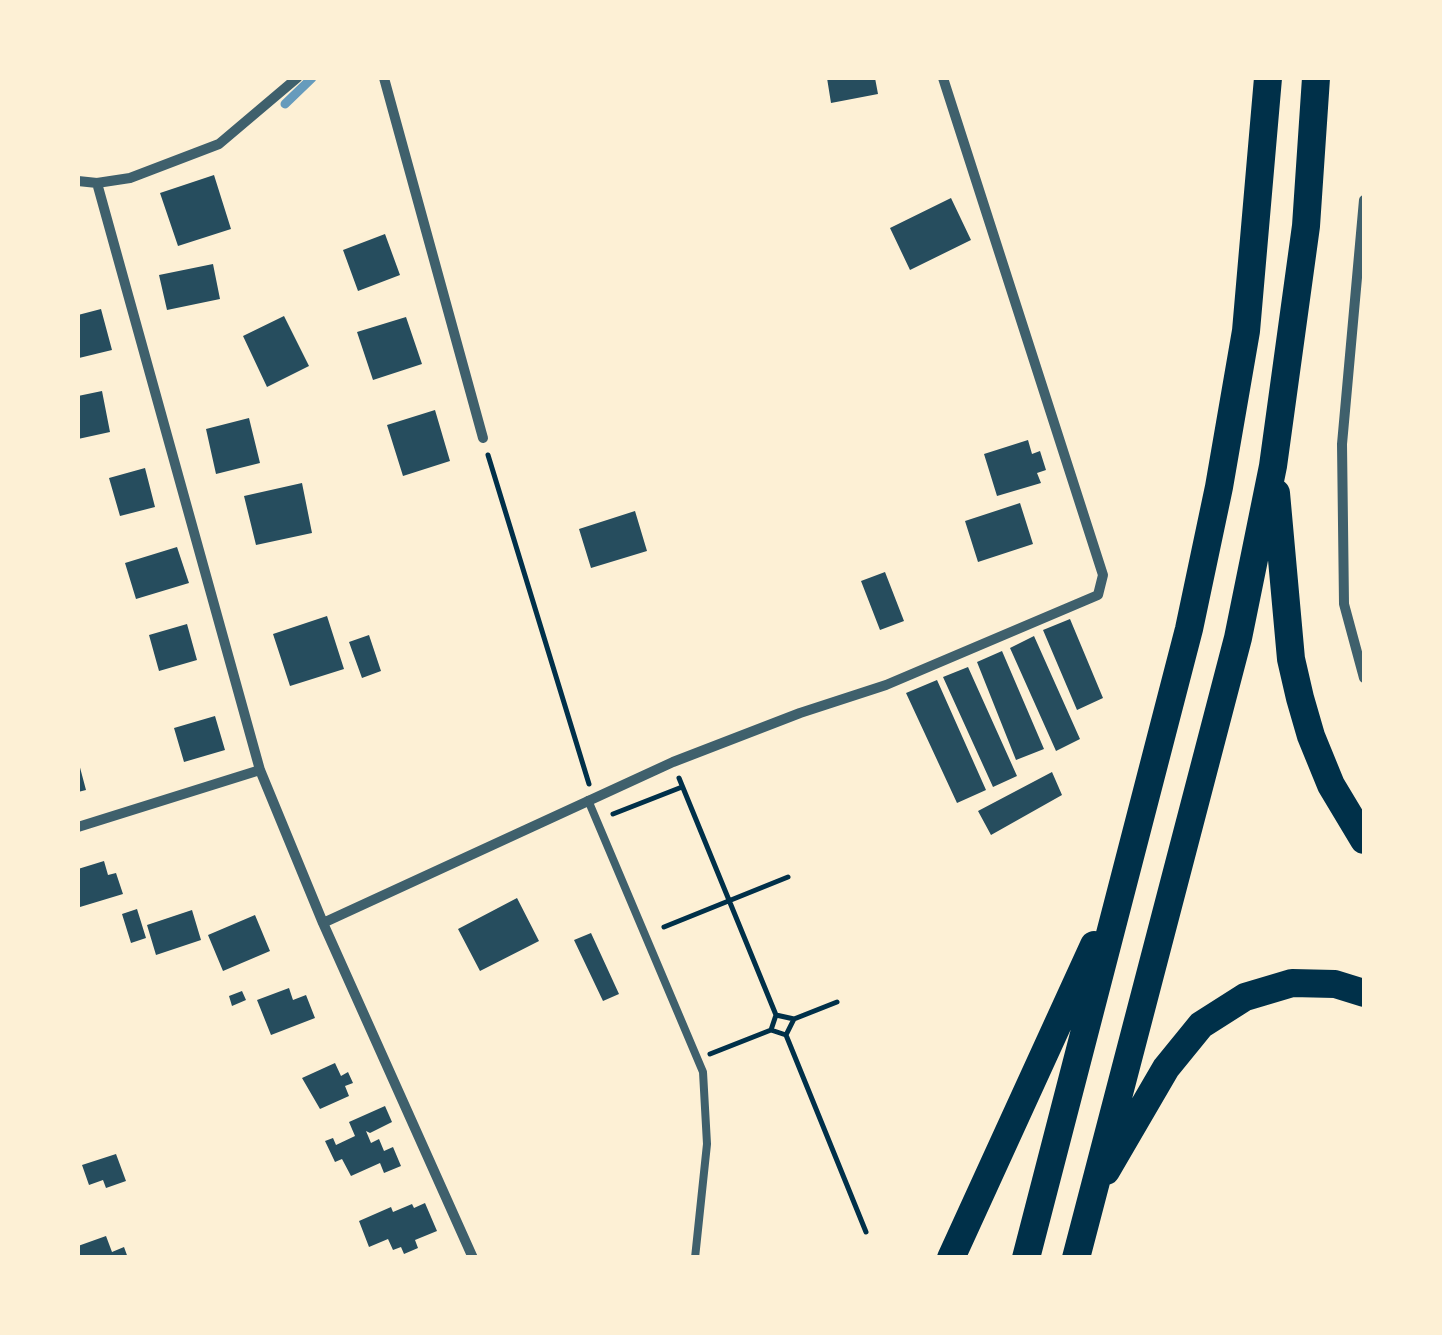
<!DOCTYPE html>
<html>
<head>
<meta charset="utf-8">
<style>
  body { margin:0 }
  #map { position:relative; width:1442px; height:1335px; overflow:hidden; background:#fdf0d5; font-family:"DejaVu Sans",sans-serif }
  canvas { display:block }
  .frame { position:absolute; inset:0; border:80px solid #fdf0d5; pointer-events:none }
</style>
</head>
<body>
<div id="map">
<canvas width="1442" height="1335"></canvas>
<div class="frame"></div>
</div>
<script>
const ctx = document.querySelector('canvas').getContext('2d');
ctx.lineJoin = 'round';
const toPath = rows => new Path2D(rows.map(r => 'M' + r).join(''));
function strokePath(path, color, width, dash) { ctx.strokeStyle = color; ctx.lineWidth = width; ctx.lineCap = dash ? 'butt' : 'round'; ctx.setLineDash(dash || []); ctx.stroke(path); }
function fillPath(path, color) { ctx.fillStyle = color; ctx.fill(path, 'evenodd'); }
strokePath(toPath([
  [285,104,312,78]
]), '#669bbc', 9);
fillPath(toPath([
  [827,78,875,78,878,94,831,103],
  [214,175,231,229,178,246,160,193],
  [951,198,971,240,910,270,890,228],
  [385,234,400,275,358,291,343,250],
  [213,264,220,299,167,310,159,275],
  [101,309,112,350,79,358,78,315],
  [284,316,309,366,267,387,243,336],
  [406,317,422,364,373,380,357,332],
  [102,391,110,432,78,439,78,396],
  [435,410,450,461,403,476,387,425],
  [249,418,260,463,216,474,206,429],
  [1028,440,1032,454,1040,451,1046,470,1037,473,1041,483,997,496,984,454],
  [145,468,155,507,120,516,109,478],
  [302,483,312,533,256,545,244,496],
  [1020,503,1033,544,978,562,965,521],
  [635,511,647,551,591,568,579,529],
  [177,547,189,583,136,599,125,563],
  [885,572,904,621,880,630,861,581],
  [327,616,344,669,290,686,273,634],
  [1070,619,1103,698,1077,710,1043,630],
  [187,624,197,660,159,671,149,635],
  [369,635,381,671,362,678,349,642],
  [1034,636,1080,739,1056,751,1010,648],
  [1002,651,1044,749,1016,760,977,662],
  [968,667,1017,776,993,787,943,677],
  [937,680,986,790,957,803,906,693],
  [215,716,225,750,184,762,174,728],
  [78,760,86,790,78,792],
  [1052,772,1062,795,991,835,978,811],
  [104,861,108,875,116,873,123,894,80,907,78,869],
  [517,898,539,941,480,971,458,929],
  [137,909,146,938,131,943,122,914],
  [192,910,201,940,156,955,147,925],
  [255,915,270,951,223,971,208,935],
  [591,933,619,994,603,1001,574,940],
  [289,988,293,1000,306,995,315,1018,271,1035,257,1000],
  [242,991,246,1000,232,1006,229,996],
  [335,1063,341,1076,348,1072,353,1083,345,1086,349,1096,320,1109,302,1078],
  [385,1106,392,1122,370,1133,366,1131,371,1143,379,1139,384,1151,393,1147,401,1166,384,1173,380,1163,351,1176,342,1159,335,1162,325,1141,333,1138,336,1145,355,1136,349,1122],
  [116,1154,126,1181,106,1188,103,1180,89,1185,82,1165],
  [425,1203,437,1231,415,1240,418,1248,404,1254,401,1247,393,1250,388,1239,369,1247,359,1221,391,1207,393,1212,412,1204,414,1208],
  [106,1236,112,1252,124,1247,128,1258,78,1258,78,1246]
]), '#264d5e');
strokePath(toPath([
  [488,455,589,784],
  [679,778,776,1015,771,1030],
  [613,814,682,787],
  [664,927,788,877],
  [776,1015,794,1019,837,1002],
  [794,1019,786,1035,866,1232],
  [710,1054,771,1030,786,1035]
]), '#003049', 5);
strokePath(toPath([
  [588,800,703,1072,707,1144,695,1258]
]), '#3f606c', 8);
strokePath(toPath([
  [384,78,483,438],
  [78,181,97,183,260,770,323,923,473,1258],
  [97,183,130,178,219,144,297,78],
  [1364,200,1342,444,1344,604,1364,678],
  [78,827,260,770],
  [323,923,673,762,800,713,886,685,1098,595,1103,575,943,78]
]), '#3f606c', 10);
strokePath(toPath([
  [1276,493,1291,659,1300,698,1311,736,1331,785,1364,840],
  [1106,1171,1166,1068,1201,1025,1245,997,1292,983,1335,984,1364,993],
  [951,1258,1094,945],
  [1026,1258,1189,629,1219,487,1246,331,1268,78],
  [1076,1258,1238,638,1273,466,1306,226,1316,78]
]), '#003049', 28);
</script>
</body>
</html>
